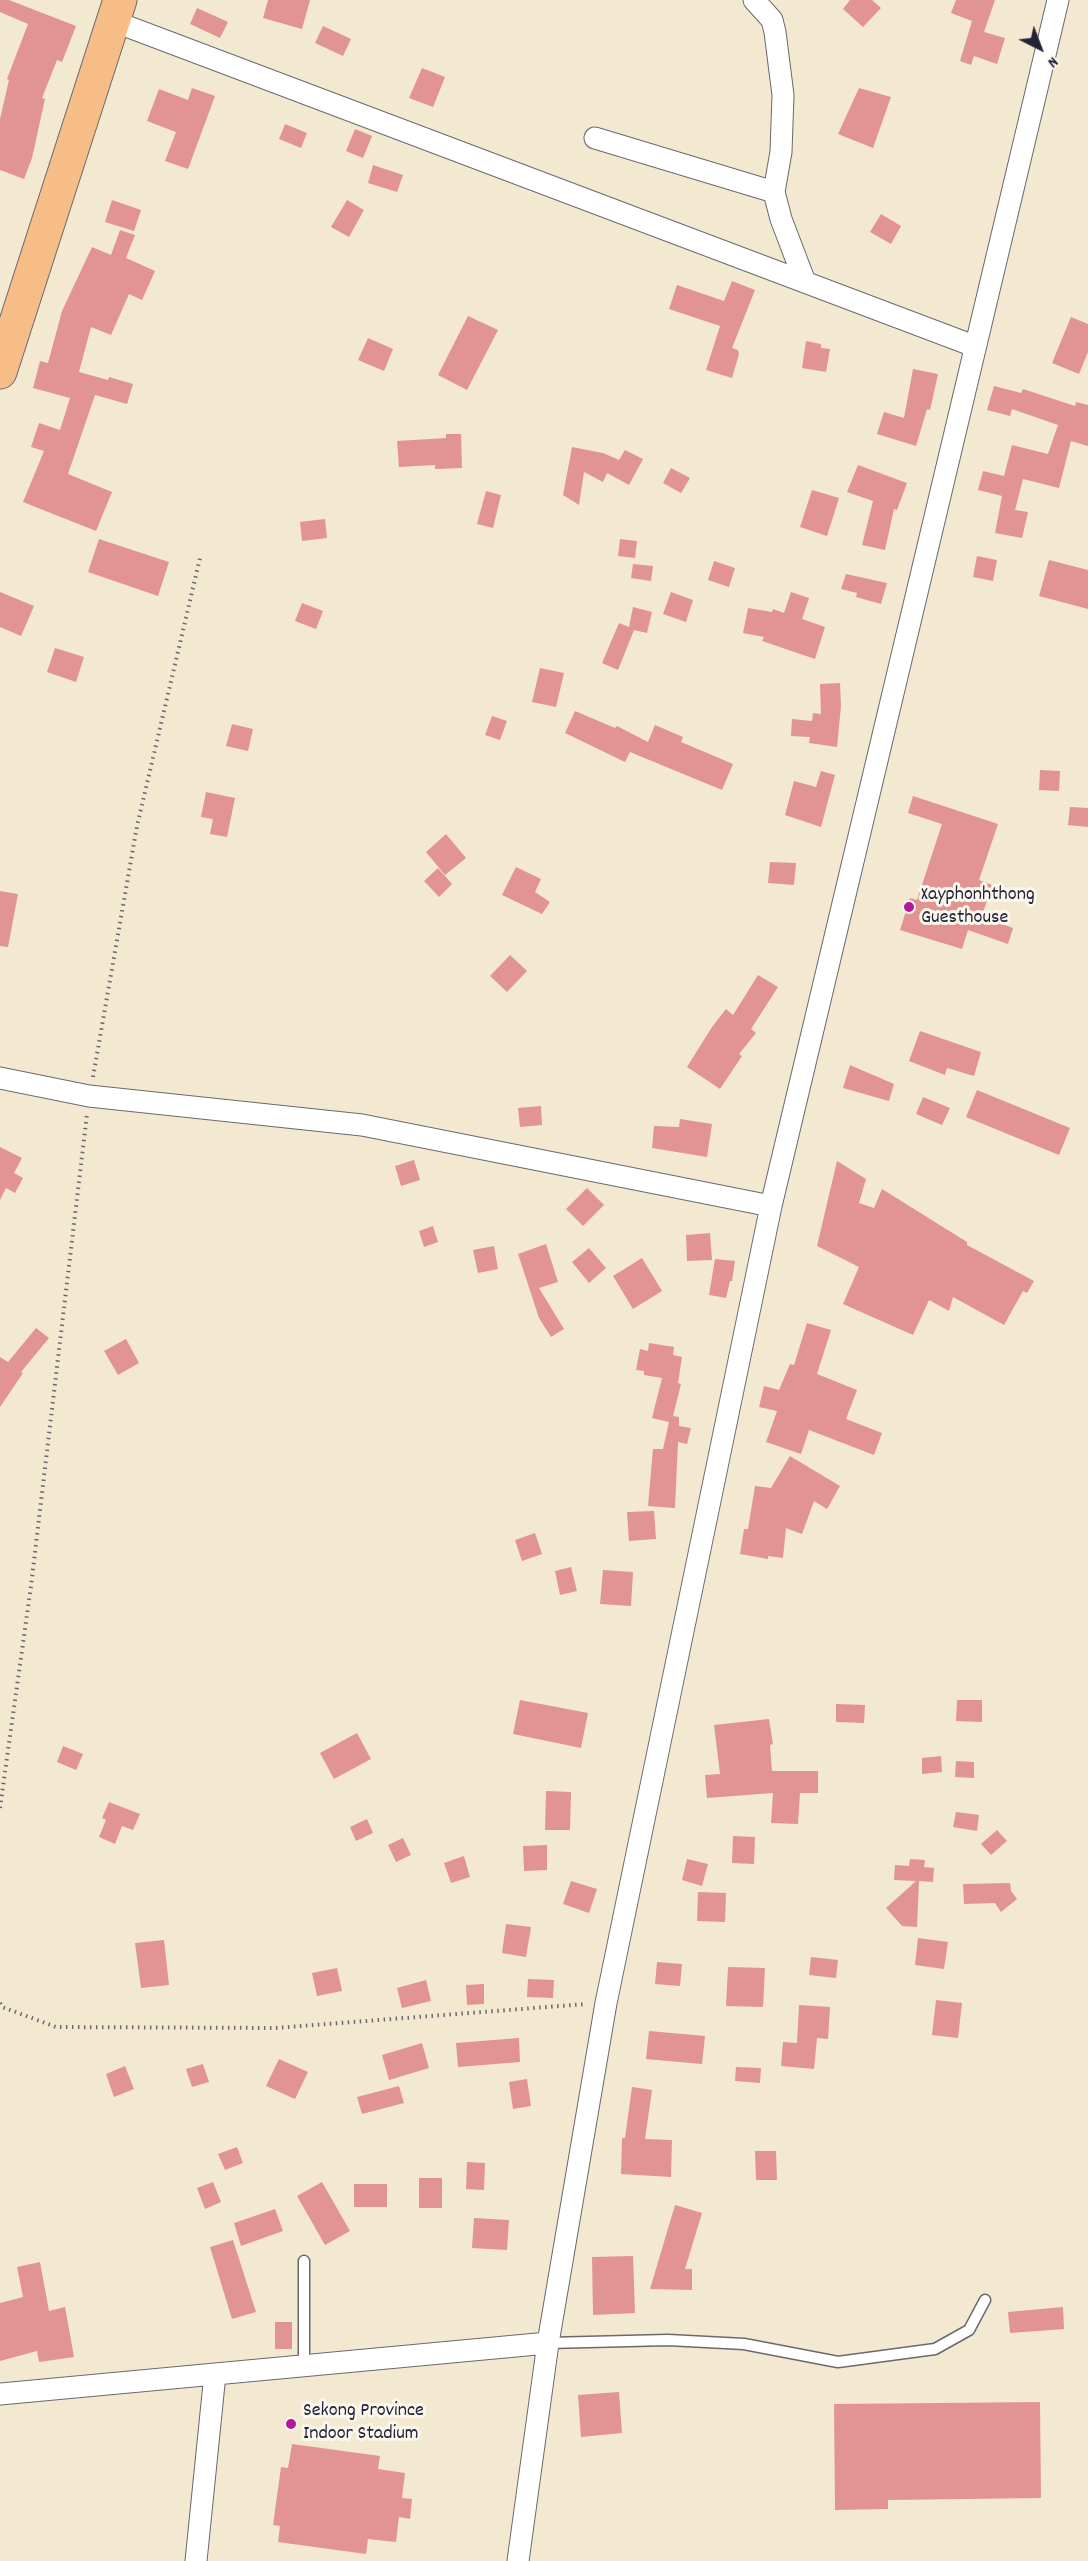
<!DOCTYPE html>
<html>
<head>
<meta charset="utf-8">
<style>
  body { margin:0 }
  #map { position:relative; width:1088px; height:2561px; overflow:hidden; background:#f3e9d1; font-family:Dekko,sans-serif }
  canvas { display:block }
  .north { position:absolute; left:1010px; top:18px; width:60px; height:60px; -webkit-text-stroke:4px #fbf7ec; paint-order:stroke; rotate:138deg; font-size:16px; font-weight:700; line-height:24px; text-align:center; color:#22223b }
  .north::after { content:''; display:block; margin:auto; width:21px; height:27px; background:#22223b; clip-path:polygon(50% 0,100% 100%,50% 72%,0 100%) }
</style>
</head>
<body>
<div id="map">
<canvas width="1088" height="2561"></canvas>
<div class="north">N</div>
</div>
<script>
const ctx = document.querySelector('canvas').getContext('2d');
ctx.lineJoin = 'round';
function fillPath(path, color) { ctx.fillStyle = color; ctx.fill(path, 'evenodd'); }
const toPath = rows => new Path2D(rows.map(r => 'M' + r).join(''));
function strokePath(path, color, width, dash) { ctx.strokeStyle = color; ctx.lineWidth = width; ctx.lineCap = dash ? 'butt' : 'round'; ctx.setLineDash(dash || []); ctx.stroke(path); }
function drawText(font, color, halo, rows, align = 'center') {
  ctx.font = font + ' Dekko,sans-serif'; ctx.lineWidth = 6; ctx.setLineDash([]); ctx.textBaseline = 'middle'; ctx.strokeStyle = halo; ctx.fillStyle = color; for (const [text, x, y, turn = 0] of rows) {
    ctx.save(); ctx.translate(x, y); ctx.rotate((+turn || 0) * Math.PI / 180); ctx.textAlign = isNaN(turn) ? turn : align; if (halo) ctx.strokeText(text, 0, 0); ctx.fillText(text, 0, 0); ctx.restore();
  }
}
fillPath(toPath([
  [0,0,9,0,76,26,62,62,57,60,42,98,45,99,32,158,24,179,0,170,0,119,9,80,7,79,28,24,0,12],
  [268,0,310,0,302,29,263,18],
  [850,0,872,0,881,8,863,27,843,9],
  [956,0,995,0,984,32,1005,38,997,64,974,56,971,65,960,61,972,21,951,13],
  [197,8,228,22,220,38,190,24],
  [323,26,351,39,343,56,315,43],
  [422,68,445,77,433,107,409,98],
  [192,88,215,96,188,169,165,161,176,132,147,121,159,89,188,100],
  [859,88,891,97,873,148,838,134],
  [285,124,307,133,301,148,279,139],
  [355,129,372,136,363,158,346,151],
  [373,165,403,175,397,192,368,183],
  [112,200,141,210,134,231,105,222],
  [347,200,364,210,349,237,331,227],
  [881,214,901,226,891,244,870,232],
  [120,230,135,235,126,258,155,271,142,300,129,294,111,335,91,327,79,372,108,380,109,377,133,384,127,404,95,395,68,474,112,492,96,531,23,502,44,451,31,447,39,423,60,430,70,398,33,388,40,361,48,363,62,311,92,247,111,255],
  [732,281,755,290,732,348,738,350,739,354,732,378,706,370,720,326,669,309,677,285,724,301],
  [468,316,498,330,467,390,438,375],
  [1071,317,1088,324,1088,352,1079,374,1052,363],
  [368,338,393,349,384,371,358,360],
  [806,341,821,344,821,348,830,349,826,372,802,368],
  [913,369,938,374,930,410,927,409,916,446,877,434,884,412,904,418],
  [994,386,1021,393,1023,389,1075,406,1076,402,1088,405,1088,446,1071,441,1059,488,1023,479,1015,510,1028,512,1022,538,995,533,1002,496,978,490,983,471,1004,476,1012,445,1048,454,1058,425,1012,409,1010,416,987,410],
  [446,434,461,434,462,468,435,469,435,465,399,467,397,441,446,438],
  [572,447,603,453,619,460,625,450,643,459,629,485,607,473,603,482,584,472,579,505,563,495],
  [858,465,907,483,897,510,894,509,885,550,862,545,873,501,847,492],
  [671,468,690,478,681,493,663,483],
  [812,490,839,498,827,536,800,527],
  [486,491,501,495,493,528,477,524],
  [325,519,327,538,302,541,300,522],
  [99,539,169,562,158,596,88,572],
  [620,539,637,541,635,558,618,556],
  [977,556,997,560,993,581,973,577],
  [1049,560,1088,570,1088,609,1039,596],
  [714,561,735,568,729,587,708,580],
  [633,564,653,566,651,581,631,578],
  [846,574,887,583,881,604,856,597,857,593,841,589],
  [0,592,34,606,21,636,0,627],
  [671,592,693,600,686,622,663,614],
  [791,592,809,598,802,619,825,627,815,659,762,641,764,637,743,633,748,608,772,612,773,609,784,613],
  [302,603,323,611,316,629,295,621],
  [633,607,652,612,647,633,634,630,618,670,602,663,619,623,629,627],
  [55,648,84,657,76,682,47,672],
  [540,668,564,673,556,707,532,702],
  [840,683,841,706,837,747,809,743,810,737,791,736,792,719,812,721,813,713,821,714,820,684],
  [575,711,615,728,617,726,648,742,655,725,683,737,681,742,733,764,722,790,630,752,625,762,565,733],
  [492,716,507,721,500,740,485,735],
  [232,724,253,729,248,751,226,746],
  [1040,770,1060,771,1059,791,1039,790],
  [821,771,835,775,821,827,785,815,794,781,816,787],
  [206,792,235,798,227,837,210,834,213,819,201,817],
  [913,796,998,824,979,880,992,885,982,916,1013,928,1008,944,968,930,962,949,900,930,910,898,917,900,942,824,908,813],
  [1070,807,1088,808,1088,827,1068,825],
  [446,834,466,858,445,875,426,852],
  [770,862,796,863,794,885,768,883],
  [516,867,541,879,535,892,550,902,542,914,502,895],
  [438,868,452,884,439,897,424,881],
  [0,891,18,894,8,947,0,946],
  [510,955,527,971,507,992,490,976],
  [758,975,778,987,751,1029,756,1033,739,1054,742,1056,720,1089,687,1067,712,1027,726,1009,733,1015],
  [920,1031,981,1052,974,1076,947,1068,945,1075,909,1061],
  [850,1065,894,1084,889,1101,843,1088],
  [977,1090,1070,1128,1059,1155,966,1117],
  [923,1097,950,1108,942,1125,916,1114],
  [541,1106,542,1125,520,1127,518,1108],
  [680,1119,712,1124,707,1157,652,1148,654,1126,679,1127],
  [0,1147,22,1158,14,1173,23,1178,15,1193,6,1188,0,1200],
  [414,1160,420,1180,401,1186,395,1166],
  [837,1161,866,1179,859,1203,874,1208,882,1189,967,1242,967,1245,1034,1281,1027,1293,1023,1291,1004,1325,953,1297,949,1311,929,1300,913,1335,843,1304,859,1267,817,1246],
  [587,1188,604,1205,583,1226,566,1209],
  [433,1226,438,1242,424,1247,419,1231],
  [710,1233,712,1260,687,1261,686,1235],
  [546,1244,558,1282,539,1288,564,1329,551,1337,539,1318,518,1254],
  [494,1246,498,1269,478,1273,473,1250],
  [589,1248,606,1268,589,1283,572,1262],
  [642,1258,662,1291,633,1309,613,1276],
  [715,1259,735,1261,732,1281,730,1281,726,1298,709,1295],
  [807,1323,831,1330,817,1374,857,1390,846,1419,882,1433,874,1455,809,1430,801,1454,766,1442,777,1411,759,1407,764,1386,779,1390,790,1364,794,1365],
  [36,1328,49,1338,21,1372,23,1373,0,1407,0,1357,8,1362],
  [126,1339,139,1363,118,1375,104,1351],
  [649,1343,674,1347,673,1355,682,1357,678,1383,681,1384,673,1416,679,1417,679,1426,691,1428,687,1444,678,1442,675,1508,648,1506,653,1449,663,1449,669,1422,652,1418,662,1378,644,1375,644,1371,636,1370,640,1349,648,1351],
  [790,1456,840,1486,827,1509,814,1501,802,1534,786,1528,783,1558,768,1556,768,1559,740,1554,744,1529,748,1529,755,1486,771,1488],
  [654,1511,656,1539,629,1541,627,1512],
  [535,1533,542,1554,522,1561,515,1540],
  [571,1567,577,1591,560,1595,555,1571],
  [603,1570,633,1572,631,1606,600,1604],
  [520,1700,588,1713,581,1748,513,1734],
  [957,1700,982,1700,982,1722,956,1721],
  [836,1704,865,1705,864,1723,836,1722],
  [769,1719,773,1744,770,1745,772,1771,818,1771,818,1793,800,1793,798,1824,771,1823,773,1793,707,1798,705,1775,720,1774,714,1725],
  [357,1733,371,1759,334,1779,320,1753],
  [63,1746,83,1754,76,1770,57,1762],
  [941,1756,942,1772,922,1774,922,1758],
  [956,1761,974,1762,974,1778,955,1777],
  [546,1791,571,1792,570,1830,545,1830],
  [109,1802,140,1814,133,1830,122,1826,115,1844,99,1837,106,1820,102,1818],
  [956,1812,979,1815,977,1831,953,1827],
  [367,1819,373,1833,356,1841,350,1827],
  [997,1830,1007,1841,991,1855,981,1844],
  [733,1836,755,1837,754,1864,732,1863],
  [403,1838,411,1855,396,1862,388,1845],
  [547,1845,547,1870,524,1871,523,1846],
  [464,1856,470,1877,451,1883,444,1863],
  [687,1859,708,1864,702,1886,682,1880],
  [910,1859,925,1860,924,1867,934,1868,933,1882,919,1881,917,1927,902,1926,886,1908,916,1881,894,1880,895,1865,909,1866],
  [571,1881,597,1889,589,1913,563,1904],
  [1010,1883,1011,1891,1017,1899,1001,1912,995,1903,964,1904,963,1884],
  [698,1892,726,1893,725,1922,697,1921],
  [506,1924,531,1927,526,1957,502,1953],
  [918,1938,948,1942,944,1969,915,1965],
  [164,1940,169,1985,141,1988,135,1943],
  [811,1957,838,1960,836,1978,809,1975],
  [657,1962,682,1964,680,1986,655,1984],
  [728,1967,765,1968,763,2007,726,2006],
  [337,1968,342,1991,317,1996,312,1973],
  [528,1979,554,1980,553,1998,527,1997],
  [426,1980,431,2001,402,2008,397,1988],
  [484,1984,484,2004,467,2005,466,1985],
  [936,2000,962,2003,958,2038,932,2035],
  [799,2005,830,2007,828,2039,817,2038,814,2069,781,2066,783,2042,797,2043],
  [649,2031,705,2036,702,2064,646,2059],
  [519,2038,520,2062,458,2067,456,2043],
  [422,2043,429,2068,389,2080,382,2055],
  [279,2059,308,2072,295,2099,266,2086],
  [203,2064,209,2082,192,2087,186,2069],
  [125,2066,134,2089,114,2097,106,2074],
  [736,2067,761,2068,760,2083,735,2081],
  [527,2079,531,2106,513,2109,509,2082],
  [399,2086,404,2103,362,2114,357,2097],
  [632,2087,652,2090,645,2139,672,2140,671,2177,621,2174,622,2138,625,2138],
  [237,2147,243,2163,225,2170,218,2154],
  [755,2151,776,2151,777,2180,756,2180],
  [467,2162,485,2163,484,2190,466,2189],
  [419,2178,442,2178,442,2208,419,2208],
  [213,2182,221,2202,205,2209,197,2188],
  [322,2182,350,2231,325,2245,297,2196],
  [354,2184,387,2184,387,2207,354,2207],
  [675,2205,702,2213,685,2269,692,2269,692,2290,650,2289],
  [275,2209,283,2231,241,2246,234,2223],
  [474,2218,509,2220,507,2250,472,2248],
  [233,2240,256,2312,232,2319,210,2247],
  [633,2256,635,2313,593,2315,592,2257],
  [40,2262,49,2311,65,2307,74,2357,39,2362,37,2351,0,2361,0,2303,23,2297,17,2267],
  [1063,2307,1064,2329,1010,2333,1008,2312],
  [275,2322,292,2322,292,2349,275,2349],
  [619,2392,622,2433,581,2437,578,2395],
  [1040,2402,1041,2498,888,2500,888,2509,835,2510,834,2404],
  [292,2444,380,2456,378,2469,405,2473,402,2498,412,2499,410,2519,399,2517,396,2542,368,2539,366,2554,278,2542,280,2526,273,2525,281,2467,288,2468]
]), '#e29492');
const lane = toPath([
  [548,2343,668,2340,744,2344,838,2362,935,2349,969,2330,985,2300],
  [304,2366,304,2261]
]);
const street = toPath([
  [754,0,772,20,775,32,783,95,781,152,774,192,781,219,805,282],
  [113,21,974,346],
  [595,138,774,192],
  [0,1078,89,1096,362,1125,771,1206],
  [0,2394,548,2343],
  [196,2561,215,2374],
  [518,2561,548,2343,606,2003,771,1206,1058,0]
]);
const highway = toPath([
  [0,372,120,0]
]);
strokePath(lane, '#6b6870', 13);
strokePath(street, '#6b6870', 23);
strokePath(highway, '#6b6870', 35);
strokePath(toPath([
  [93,1077,137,826,200,558],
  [0,1808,31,1586,87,1114],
  [0,2003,2,2007,56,2027,275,2028,586,2004]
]), '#6b6870', 4, [1.5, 4.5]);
strokePath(lane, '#fff', 10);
strokePath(street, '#fff', 21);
strokePath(highway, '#f6be86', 33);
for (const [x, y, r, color] of [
  [909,907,6,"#b5179e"],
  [291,2424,6,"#b5179e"]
]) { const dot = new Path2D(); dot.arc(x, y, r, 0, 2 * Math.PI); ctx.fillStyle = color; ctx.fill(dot); strokePath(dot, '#fbf7ec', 2); }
drawText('20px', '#22223b', '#fbf7ec', [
  ["Xayphonhthong",921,896],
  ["Guesthouse",921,919],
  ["Sekong Province",303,2412],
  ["Indoor Stadium",303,2435]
], 'left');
</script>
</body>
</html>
